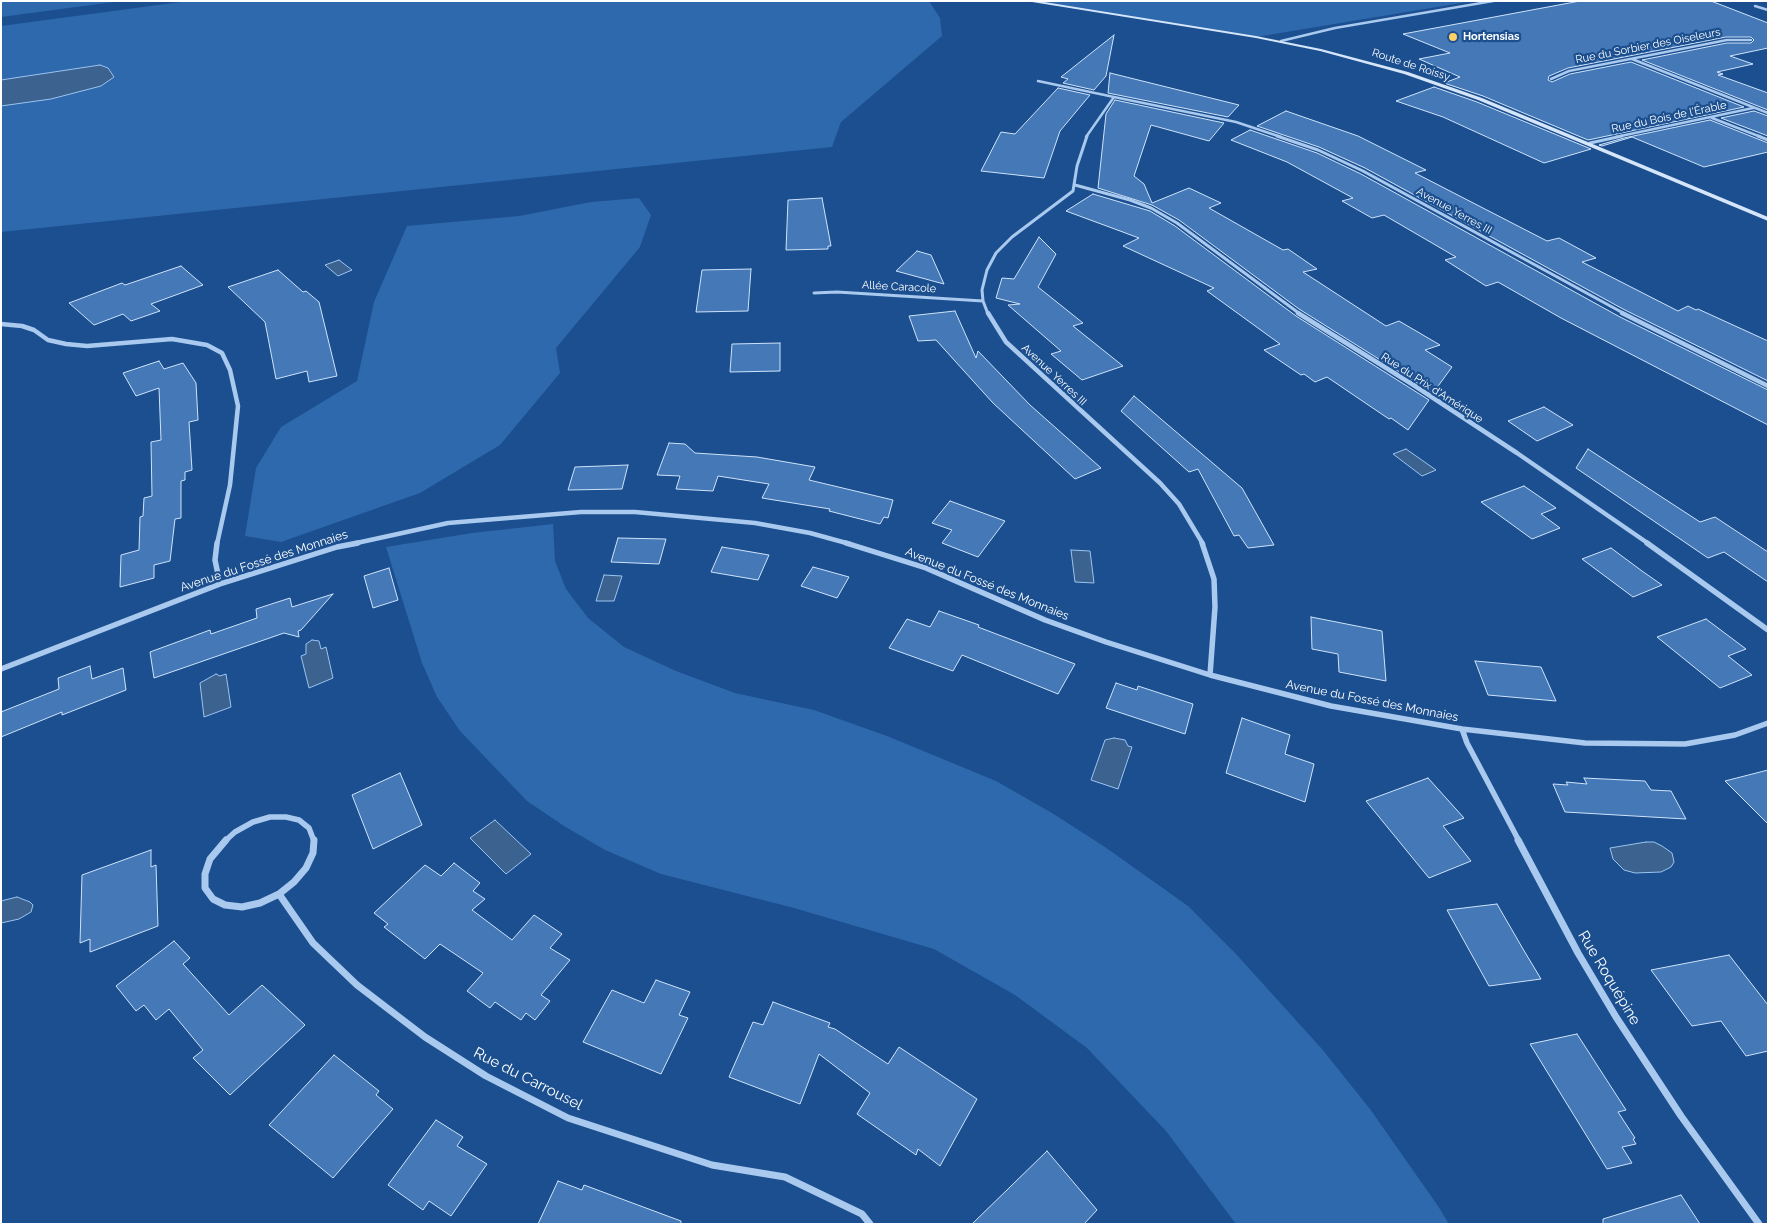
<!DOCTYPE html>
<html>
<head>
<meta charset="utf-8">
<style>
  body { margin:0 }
  #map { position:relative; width:1769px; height:1225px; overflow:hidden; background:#1b4f8f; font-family:Raleway,sans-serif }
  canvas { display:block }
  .frame { position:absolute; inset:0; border:2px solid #fff; pointer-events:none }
</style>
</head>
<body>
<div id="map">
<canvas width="1769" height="1225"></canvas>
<div class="frame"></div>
</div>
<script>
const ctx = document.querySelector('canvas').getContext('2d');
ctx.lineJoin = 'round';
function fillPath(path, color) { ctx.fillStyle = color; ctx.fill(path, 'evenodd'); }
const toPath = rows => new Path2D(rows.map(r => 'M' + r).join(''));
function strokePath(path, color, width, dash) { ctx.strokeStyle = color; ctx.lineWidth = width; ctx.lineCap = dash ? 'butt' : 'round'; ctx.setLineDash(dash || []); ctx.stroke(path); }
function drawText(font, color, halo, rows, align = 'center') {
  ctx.font = font + ' Raleway,sans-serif'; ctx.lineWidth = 4.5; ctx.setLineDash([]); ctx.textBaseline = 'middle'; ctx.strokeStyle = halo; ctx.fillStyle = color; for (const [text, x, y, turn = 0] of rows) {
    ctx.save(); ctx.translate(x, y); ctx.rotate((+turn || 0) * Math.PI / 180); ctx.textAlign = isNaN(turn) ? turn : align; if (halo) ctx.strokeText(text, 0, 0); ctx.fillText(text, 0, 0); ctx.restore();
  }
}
fillPath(toPath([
  [1,1,121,1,1,17],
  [188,1,929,1,940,18,942,36,841,122,832,147,1,232,1,26],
  [1028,1,1473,1,1256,37],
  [639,198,651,215,640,247,556,348,560,373,500,445,420,493,281,542,245,536,256,468,281,427,357,381,374,302,407,226,519,216,591,202],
  [553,524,555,561,566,589,588,618,624,647,676,671,735,693,814,710,887,736,996,781,1052,813,1105,847,1188,906,1236,954,1322,1049,1370,1109,1438,1206,1449,1224,1236,1224,1166,1131,1087,1048,1015,995,934,949,794,908,661,874,605,850,564,826,527,801,460,731,437,697,422,663,386,547,472,533]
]), '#2e69ad');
const water = toPath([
  [100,65,108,68,114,77,101,86,51,99,1,106,1,80,100,65],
  [339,260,352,270,338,276,325,265,339,260],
  [1406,449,1436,470,1422,476,1393,454,1406,449],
  [1071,550,1090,551,1094,583,1075,582,1071,550],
  [604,575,622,576,614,601,596,601,604,575],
  [312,640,319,641,321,649,326,647,333,678,309,688,301,656,306,654,306,644,312,640],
  [216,674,220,676,226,674,231,707,204,717,200,683,216,674],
  [1114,738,1125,740,1128,746,1132,747,1118,789,1091,780,1105,740,1114,738],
  [495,820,531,854,506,874,470,838,495,820],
  [1646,842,1654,842,1662,846,1672,853,1674,862,1671,867,1661,872,1635,873,1624,870,1613,859,1610,848,1646,842],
  [17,897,30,902,33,905,31,912,19,919,1,923,1,901,17,897]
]);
fillPath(water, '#3c6290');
strokePath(water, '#9cc4f0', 1);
const building = toPath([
  [1580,1,1711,1,1768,23,1768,48,1730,56,1753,64,1717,72,1723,74,1718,75,1768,93,1768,110,1642,60,1727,43,1751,43,1754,40,1751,37,1726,37,1568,68,1549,76,1548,80,1552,82,1570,74,1631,62,1744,107,1588,140,1483,96,1444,83,1460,77,1419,59,1450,53,1403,34,1580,1],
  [1114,35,1106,76,1094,90,1063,83,1068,79,1061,77,1114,35],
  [1110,73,1239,105,1228,117,1108,93,1110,73],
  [1434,87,1477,102,1591,149,1544,163,1443,117,1396,101,1434,87],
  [1058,88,1090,95,1060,131,1044,178,981,171,1001,132,1015,134,1058,88],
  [1115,100,1224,123,1209,141,1151,125,1134,176,1144,184,1152,203,1189,188,1221,203,1209,208,1283,250,1288,249,1317,269,1303,272,1386,326,1399,321,1440,345,1425,350,1452,367,1433,393,1299,309,1179,220,1152,205,1098,188,1106,114,1115,100],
  [1286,111,1358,136,1426,170,1415,173,1547,241,1559,238,1596,258,1582,262,1678,311,1688,306,1696,310,1698,309,1768,341,1768,381,1623,309,1365,168,1319,147,1257,126,1286,111],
  [1754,111,1768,116,1768,136,1721,118,1754,111],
  [1710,120,1768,143,1768,152,1704,167,1632,137,1602,146,1599,145,1624,138,1710,120],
  [1250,130,1317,153,1361,174,1620,317,1768,390,1768,425,1561,318,1498,282,1486,286,1445,260,1456,257,1384,215,1372,218,1342,201,1353,198,1287,162,1231,140,1250,130],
  [1093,194,1150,211,1175,226,1296,316,1429,400,1408,430,1391,418,1389,419,1327,377,1315,382,1304,374,1301,375,1264,350,1280,344,1207,291,1214,288,1123,246,1139,238,1066,211,1093,194],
  [822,198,831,246,828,246,828,249,786,250,788,200,822,198],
  [1039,237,1056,254,1038,287,1083,323,1073,326,1123,366,1082,380,1051,354,1061,351,1008,305,1020,304,996,298,1002,278,1014,279,1039,237],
  [917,251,931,255,944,284,896,271,917,251],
  [181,266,203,285,151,304,160,311,131,321,123,314,94,325,69,303,122,283,125,285,181,266],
  [751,269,748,311,696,312,702,270,751,269],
  [278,270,303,292,306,291,319,302,337,376,309,382,307,371,276,379,265,322,228,287,278,270],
  [955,311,976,358,978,351,1030,405,1101,468,1075,479,993,403,936,340,918,341,909,316,955,311],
  [780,343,780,371,730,372,732,344,780,343],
  [159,361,164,369,183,363,196,383,198,420,189,422,192,470,185,472,185,480,181,481,181,518,175,519,170,561,154,565,154,578,120,587,121,555,139,550,140,517,143,516,144,498,152,496,151,442,161,440,159,388,136,396,123,373,159,361],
  [1134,396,1242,488,1274,545,1248,548,1239,535,1234,536,1198,469,1189,472,1121,411,1134,396],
  [1544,407,1573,425,1537,441,1508,421,1544,407],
  [669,443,685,444,695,453,757,457,815,467,809,480,893,500,888,518,884,517,880,524,829,511,830,509,762,498,769,484,718,476,713,491,676,489,680,476,657,475,669,443],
  [1588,449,1700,522,1715,517,1768,552,1768,582,1724,552,1708,558,1576,468,1588,449],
  [628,465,622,489,568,490,575,467,628,465],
  [1524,486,1556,508,1541,514,1560,528,1532,539,1481,502,1524,486],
  [950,501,1005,521,978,557,942,543,952,530,932,523,950,501],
  [618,538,666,539,659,564,611,562,618,538],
  [722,547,769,555,758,580,711,572,722,547],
  [1611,548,1642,571,1662,585,1633,597,1582,559,1611,548],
  [813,567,849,577,837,598,801,586,813,567],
  [389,568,398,600,373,608,364,576,389,568],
  [333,594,301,630,298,631,299,637,284,633,154,678,150,652,210,630,211,634,257,618,256,609,290,598,292,607,333,594],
  [939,611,979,625,978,627,1075,664,1058,694,962,655,953,671,889,648,907,619,930,627,939,611],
  [1311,617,1382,631,1386,681,1339,672,1338,654,1312,649,1311,617],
  [1706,619,1746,649,1728,656,1752,675,1720,688,1657,637,1706,619],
  [1475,661,1541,667,1556,701,1488,695,1475,661],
  [90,666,92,679,123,668,126,690,62,715,62,712,1,737,1,712,59,689,58,678,90,666],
  [1116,683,1137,690,1138,686,1193,704,1185,734,1106,708,1116,683],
  [1242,718,1290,735,1285,754,1314,764,1305,802,1226,773,1242,718],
  [1768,770,1768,824,1725,781,1768,770],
  [400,773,422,825,373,849,352,795,400,773],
  [1428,778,1464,818,1443,826,1471,861,1429,878,1366,801,1428,778],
  [1584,778,1645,781,1651,790,1671,791,1686,819,1565,812,1553,784,1568,785,1566,782,1587,784,1584,778],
  [151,850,151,867,156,865,158,926,90,952,90,939,80,943,82,875,151,850],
  [454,863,480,883,473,891,485,899,472,910,512,940,534,915,562,934,550,948,570,960,541,995,550,1001,535,1020,526,1013,521,1020,495,1002,490,1008,467,991,483,973,440,944,425,959,384,927,388,924,374,913,425,865,441,876,454,863],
  [1497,904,1523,949,1541,979,1489,986,1447,910,1497,904],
  [174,941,190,958,183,964,229,1015,262,985,305,1025,230,1095,193,1058,203,1050,169,1009,156,1020,144,1005,136,1011,116,986,174,941],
  [1729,955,1768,1005,1768,1051,1746,1056,1721,1021,1692,1026,1651,970,1729,955],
  [656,980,690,992,679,1015,688,1018,661,1074,583,1042,612,990,644,1003,656,980],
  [773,1002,830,1023,828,1027,835,1029,888,1064,899,1047,977,1099,940,1166,918,1149,916,1155,857,1114,870,1093,819,1054,800,1104,729,1077,753,1022,763,1025,773,1002],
  [1577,1034,1626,1110,1618,1112,1635,1138,1633,1139,1636,1144,1622,1147,1632,1163,1607,1169,1530,1044,1577,1034],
  [334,1055,379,1091,376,1095,393,1109,333,1178,269,1125,334,1055],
  [436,1120,463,1137,457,1146,487,1164,451,1216,429,1201,423,1210,388,1185,436,1120],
  [1047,1151,1097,1210,1084,1224,972,1224,1047,1151],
  [558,1181,582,1190,584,1185,681,1221,681,1224,538,1224,558,1181],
  [1681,1195,1700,1224,1603,1224,1603,1219,1681,1195]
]);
fillPath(building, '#4478b7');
strokePath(building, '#cfe3fa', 1);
strokePath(toPath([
  [1755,6,1768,10],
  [1281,41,1335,28,1493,1],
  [1632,59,1768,113],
  [1551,79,1569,71,1727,40,1751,40],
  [1038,81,1114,97],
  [1712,118,1761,137],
  [1086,137,1114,97,1236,122,1281,137],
  [1616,137,1753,108]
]), '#a9c9ee', 2.5);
strokePath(toPath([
  [1277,136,1318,150,1363,171,1625,314],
  [1758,136,1768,140],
  [1590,143,1622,136],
  [1075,185,1130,200,1151,208,1177,223,1300,314],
  [814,293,837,292,983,301],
  [988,314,983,301,982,290,987,270,996,253,1012,237,1073,191,1077,166,1087,136]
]), '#a9c9ee', 3);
strokePath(toPath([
  [988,313,1006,342,1160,483,1179,504,1203,544],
  [1298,313,1415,386,1517,453,1649,544],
  [1622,313,1768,386],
  [1,324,22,326,34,330,48,340,66,344,87,346,172,339,207,345,222,353,230,370,238,406,230,485,217,544],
  [352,544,448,523,581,512,635,512,755,523,810,533,850,544]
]), '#a9c9ee', 4.5);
strokePath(toPath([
  [217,543,215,560,220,584],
  [846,543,926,568,1045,620,1106,642,1210,675,1331,706,1462,729,1585,743,1685,744,1735,735,1768,723],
  [1202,543,1214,579,1215,607,1210,675],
  [1647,543,1768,630],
  [1,669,220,584,337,547,358,543],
  [1462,729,1467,743,1519,841],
  [225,841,235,832,253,822,270,817,286,817,299,820,309,828,314,841]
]), '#a9c9ee', 5.5);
strokePath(toPath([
  [226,840,210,859,205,874,205,888,213,899,225,905,242,907,260,903,279,894,294,882,306,868,313,853,314,840],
  [1518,840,1578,953,1616,1017,1681,1116,1759,1224],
  [279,894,313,943,357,985,425,1037,486,1076,568,1118,712,1165,785,1177,862,1214,870,1224]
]), '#a9c9ee', 7);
fillPath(toPath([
  [1026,1,1038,1,1256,36,1321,49,1408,72,1482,98,1768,217,1768,221,1478,100,1404,74,1320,51,1256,38,1026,1]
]), '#d6e6fa');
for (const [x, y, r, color] of [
  [1453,37,5,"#ffd166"]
]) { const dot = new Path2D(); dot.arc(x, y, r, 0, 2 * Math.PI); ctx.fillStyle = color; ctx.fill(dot); strokePath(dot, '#1b4f8f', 2); }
drawText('bold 11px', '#fff', '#1b4f8f', [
  ["Hortensias",1463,37]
], 'left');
drawText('11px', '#fff', '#1b4f8f', [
  ["Rue du Sorbier des Oiseleurs",1648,46,-11],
  ["Route de Roissy",1411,65,18],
  ["Rue du Bois de l'Érable",1669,117,-12],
  ["Avenue Yerres III",1454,211,29],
  ["Allée Caracole",899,287,3],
  ["Avenue Yerres III",1054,375,43],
  ["Rue du Prix d'Amérique",1432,388,33]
]);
drawText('12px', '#fff', '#1b4f8f', [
  ["Avenue du Fossé des Monnaies",264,561,-18],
  ["Avenue du Fossé des Monnaies",987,584,22],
  ["Avenue du Fossé des Monnaies",1372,701,11]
]);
drawText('15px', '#fff', '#1b4f8f', [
  ["Rue Roquépine",1609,978,59],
  ["Rue du Carrousel",528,1079,27]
]);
</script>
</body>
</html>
